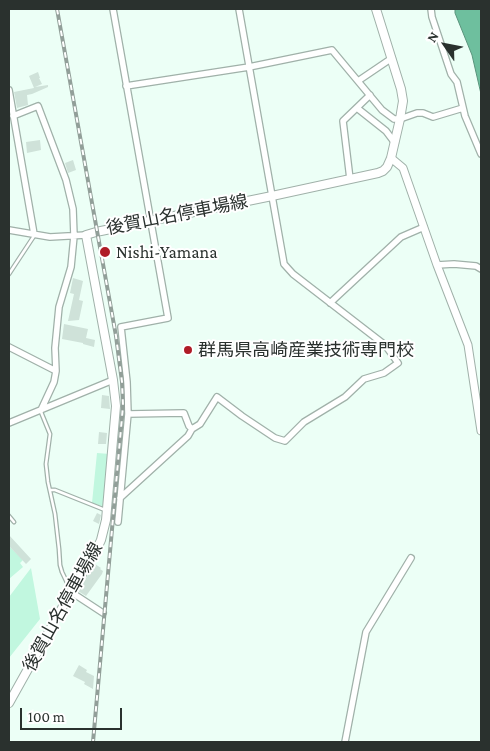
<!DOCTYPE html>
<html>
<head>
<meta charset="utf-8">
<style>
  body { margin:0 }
  #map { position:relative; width:490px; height:751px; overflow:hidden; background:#ecfff6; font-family:"Crimson Pro",serif }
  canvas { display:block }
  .frame { position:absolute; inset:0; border:10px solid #2a312e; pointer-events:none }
  .north { position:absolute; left:420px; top:20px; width:50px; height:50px; -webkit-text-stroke:4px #fff; paint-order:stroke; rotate:303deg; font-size:14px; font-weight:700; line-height:20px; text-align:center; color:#2a312e }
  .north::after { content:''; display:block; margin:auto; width:18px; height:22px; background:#2a312e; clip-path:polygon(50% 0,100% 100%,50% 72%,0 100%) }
  .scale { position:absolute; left:20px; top:708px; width:102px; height:22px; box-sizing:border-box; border:2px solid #2a312e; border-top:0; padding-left:6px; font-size:15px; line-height:18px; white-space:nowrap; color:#2a312e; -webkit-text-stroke:4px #fff; paint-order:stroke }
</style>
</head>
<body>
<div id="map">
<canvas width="490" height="751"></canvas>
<div class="frame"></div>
<div class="north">N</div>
<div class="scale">100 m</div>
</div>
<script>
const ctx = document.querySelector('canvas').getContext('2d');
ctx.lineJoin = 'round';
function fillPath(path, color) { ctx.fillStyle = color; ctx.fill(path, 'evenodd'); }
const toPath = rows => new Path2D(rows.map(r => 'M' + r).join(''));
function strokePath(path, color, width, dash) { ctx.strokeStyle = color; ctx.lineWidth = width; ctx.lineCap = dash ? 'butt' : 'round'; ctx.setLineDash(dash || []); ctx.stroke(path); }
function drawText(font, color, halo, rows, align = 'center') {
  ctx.font = font + ' "Crimson Pro","Noto Sans JP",serif'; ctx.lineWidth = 4; ctx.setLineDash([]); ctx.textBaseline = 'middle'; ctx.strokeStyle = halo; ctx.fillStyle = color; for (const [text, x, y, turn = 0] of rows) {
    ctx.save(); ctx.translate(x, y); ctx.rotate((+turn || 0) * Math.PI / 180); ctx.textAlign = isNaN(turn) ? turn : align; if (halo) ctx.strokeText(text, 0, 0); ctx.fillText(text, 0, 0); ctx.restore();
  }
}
fillPath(toPath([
  [97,453,110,454,105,507,92,503],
  [9,546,23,560,20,563,23,567,9,579],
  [31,568,40,619,9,658,9,597]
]), '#c1f7df');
const water = toPath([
  [455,9,481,9,481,94,472,55,455,13,455,9]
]);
fillPath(water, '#6ebf9e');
strokePath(water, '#5a947c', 1);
fillPath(toPath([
  [38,72,40,78,39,78,42,84,35,87,48,85,48,87,32,94,27,95,28,105,17,108,14,92,34,88,29,76],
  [40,140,41,150,27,153,26,142],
  [73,160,76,170,68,173,65,163],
  [73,278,83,281,79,300,83,301,79,320,68,321,74,294,70,293],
  [64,324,88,329,86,338,95,340,94,347,83,344,83,343,62,339],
  [102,395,109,396,110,409,101,408],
  [99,432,107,433,106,444,98,444],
  [97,513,101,515,99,524,93,521],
  [9,535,31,559,26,564,9,546],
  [95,564,101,568,100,569,103,571,102,574,86,596,78,591],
  [79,665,87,670,86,672,94,676,93,689,84,684,85,682,73,676]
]), '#cfe2d9');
const service = toPath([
  [9,274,34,236],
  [41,412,50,434,46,464,48,482,55,514,59,549,60,565,62,572,71,591],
  [50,490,55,490,105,510],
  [9,516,14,522]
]);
const minor = toPath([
  [113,9,168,318,121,327,127,382,128,414,118,522],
  [431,9,432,17,451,74,457,82,465,116,481,154],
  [358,81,392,58],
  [126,86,249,67,332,50,382,110,394,119,400,119,417,113,423,113,433,117,463,108],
  [9,90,34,234],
  [357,108,386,131,395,143],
  [13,116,38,106,66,180,73,209,74,236,71,267,59,307,55,348,56,371],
  [350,179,343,121,370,95],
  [9,230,50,237,86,235],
  [437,265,454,264,476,266,481,269],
  [330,303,401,237,424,227],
  [9,347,56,371,54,382,41,410],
  [128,414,184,413,189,426,192,429,200,424,217,397,242,416,275,438,285,441,304,422,345,397,364,379,384,373,398,363,385,345,293,274,284,264,239,9],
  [9,423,113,380],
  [120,498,188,436,192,429],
  [71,592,103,613],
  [345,742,366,632,411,558]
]);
const tertiary = toPath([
  [391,158,403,168,437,265,468,345,481,431]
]);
const secondary = toPath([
  [9,703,71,592,94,555,101,540,106,520,116,406,113,380,86,235,96,232,272,196,378,173,383,171,387,167,391,158,400,119,403,101,401,89,376,9]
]);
strokePath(service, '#a0b1a9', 5);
strokePath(minor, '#a0b1a9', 8);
strokePath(tertiary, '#a0b1a9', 9);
strokePath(secondary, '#a0b1a9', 10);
strokePath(service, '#fff', 2.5);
strokePath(minor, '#fff', 5.5);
strokePath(tertiary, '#fff', 7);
strokePath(secondary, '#fff', 8);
const rail = toPath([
  [57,9,116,336,122,382,123,406,93,742]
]);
strokePath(rail, '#929f99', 4);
strokePath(rail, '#fff', 2, [5.5]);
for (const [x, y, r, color] of [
  [105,252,6,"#af1c27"],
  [188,350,5,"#af1c27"]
]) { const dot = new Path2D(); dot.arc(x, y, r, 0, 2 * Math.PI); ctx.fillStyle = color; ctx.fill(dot); strokePath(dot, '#fff', 2); }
drawText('18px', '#2a312e', '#fff', [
  ["後賀山名停車場線",177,215,-11],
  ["後賀山名停車場線",63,607,-61]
]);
drawText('18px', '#2a312e', '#fff', [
  ["Nishi-Yamana",116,252],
  ["群馬県高崎産業技術専門校",198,350]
], 'left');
</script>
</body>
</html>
